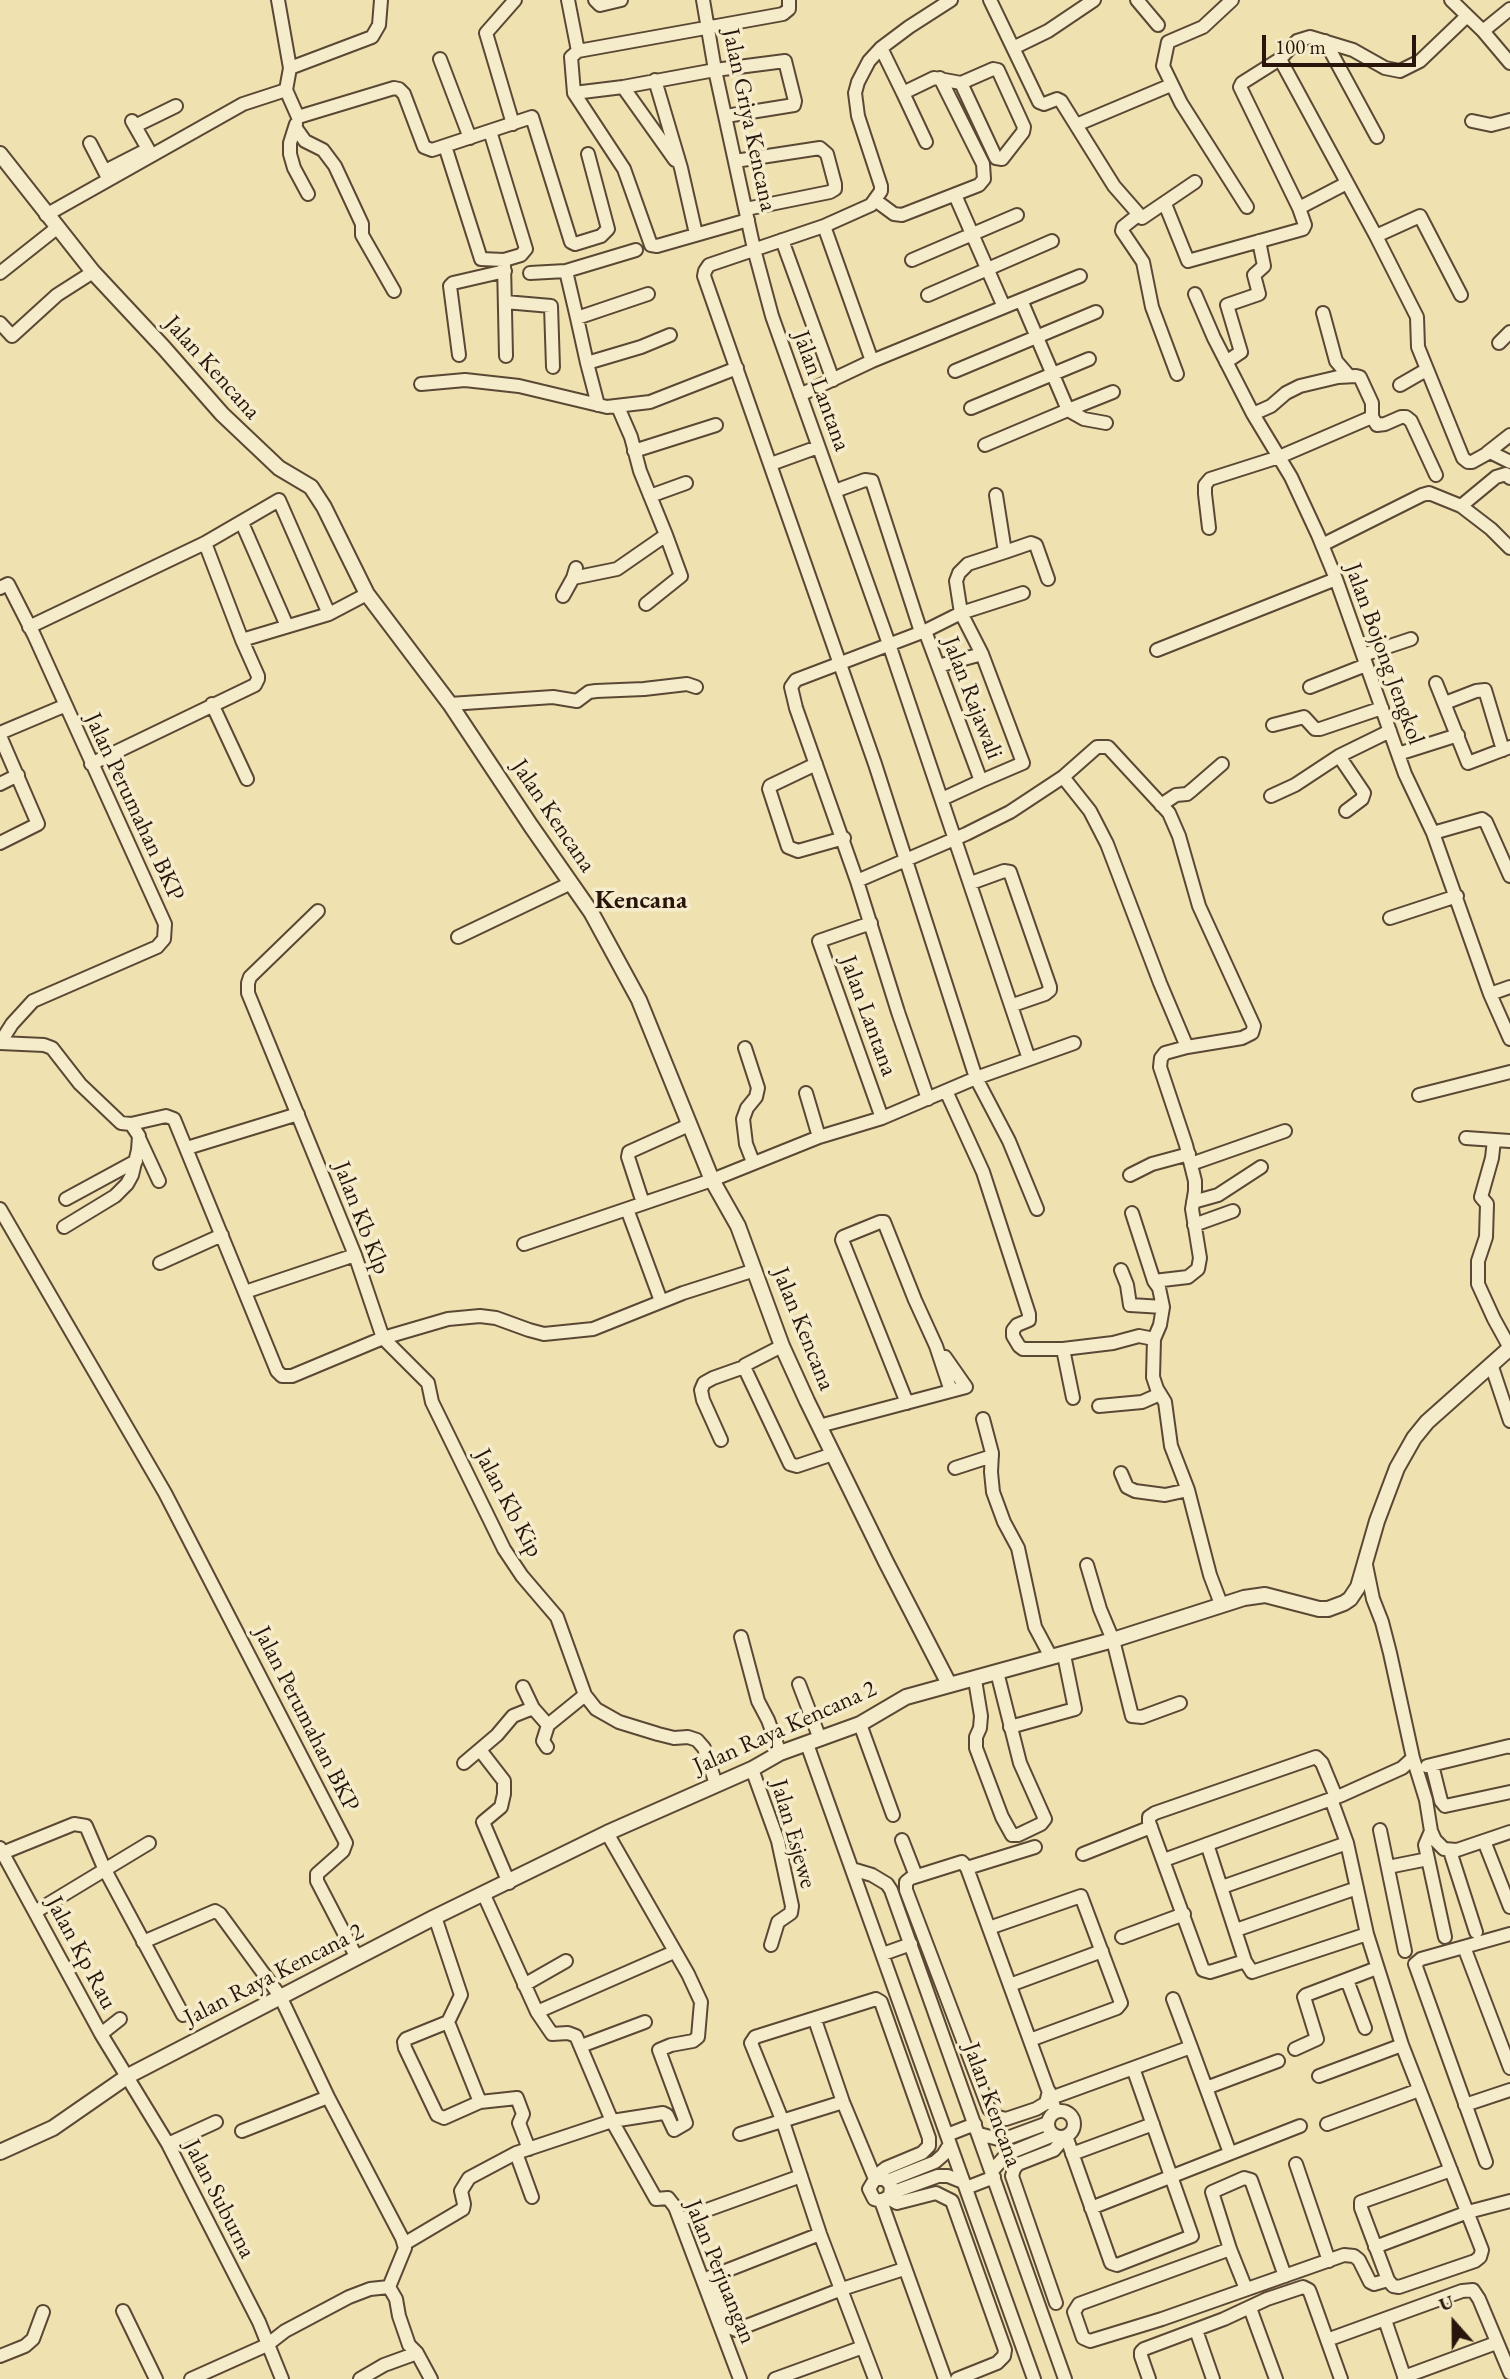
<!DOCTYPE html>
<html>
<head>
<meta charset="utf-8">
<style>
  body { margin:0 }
  #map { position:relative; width:1510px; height:2379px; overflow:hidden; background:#f0e1b1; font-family:"EB Garamond",serif }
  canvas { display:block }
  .north { position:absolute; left:1419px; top:2288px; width:70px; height:70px; -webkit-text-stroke:5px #f5eccc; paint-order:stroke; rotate:339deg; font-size:19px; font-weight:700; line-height:28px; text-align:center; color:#29150b }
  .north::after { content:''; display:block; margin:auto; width:24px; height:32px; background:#29150b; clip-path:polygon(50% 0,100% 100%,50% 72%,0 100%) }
  .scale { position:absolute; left:1262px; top:35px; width:154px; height:32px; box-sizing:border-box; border:4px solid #29150b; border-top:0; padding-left:9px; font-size:21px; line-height:24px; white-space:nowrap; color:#29150b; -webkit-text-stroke:5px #f5eccc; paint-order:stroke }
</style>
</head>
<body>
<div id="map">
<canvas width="1510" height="2379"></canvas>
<div class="north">U</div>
<div class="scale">100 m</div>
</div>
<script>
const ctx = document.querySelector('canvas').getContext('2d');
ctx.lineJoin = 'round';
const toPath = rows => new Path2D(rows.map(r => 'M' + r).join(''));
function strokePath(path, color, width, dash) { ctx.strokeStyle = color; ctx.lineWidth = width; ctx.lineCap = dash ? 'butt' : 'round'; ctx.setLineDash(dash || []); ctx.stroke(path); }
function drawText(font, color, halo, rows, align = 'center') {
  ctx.font = font + ' "EB Garamond",serif'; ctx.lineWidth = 7; ctx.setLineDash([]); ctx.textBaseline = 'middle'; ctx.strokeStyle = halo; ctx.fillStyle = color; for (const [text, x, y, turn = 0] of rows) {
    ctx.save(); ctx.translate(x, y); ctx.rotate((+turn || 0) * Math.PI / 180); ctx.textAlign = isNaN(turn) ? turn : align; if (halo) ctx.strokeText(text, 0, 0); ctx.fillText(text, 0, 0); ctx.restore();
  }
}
const minor = toPath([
  [278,0,290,68,286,90,298,117,394,88,399,89,404,94,424,147,432,150,532,117,571,242,575,244,601,236,608,229,588,154],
  [568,0,578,51],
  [595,0,600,5,621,0],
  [703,0,715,70,754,249,772,316,889,644,1029,1059],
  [951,0,909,27,881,48,869,61,858,82,855,93,858,116,881,186,881,191,871,205,824,226,709,265,705,271,704,276,875,764,976,1078,1009,1141,1037,1209],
  [990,0,1039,102,1044,104,1057,99,1061,101,1114,186,1142,218,1195,182],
  [1137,0,1158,25],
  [1232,0,1203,27,1168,42,1163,66,1181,103,1247,207],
  [1451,0,1483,31,1510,63],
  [1467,16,1420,61,1400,71,1385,68,1353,50,1310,37,1297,41,1280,59,1376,236,1417,317,1418,347,1463,458,1468,462,1472,462,1490,452,1510,462],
  [1483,31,1510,9],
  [1325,41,1377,137],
  [881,48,903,93,934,78,961,83,993,69,998,70,1024,127,1023,132,1002,159,996,158,961,83],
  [1013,48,1048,31,1094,0],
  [578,51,571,57,574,93,624,169,651,245,657,246,748,220],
  [578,51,783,14,789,9,789,0],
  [440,59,470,138],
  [1280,59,1242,83,1240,87,1299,208],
  [290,68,372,37,379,25,381,0],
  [655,80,681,168,696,234],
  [623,87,675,160],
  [574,93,623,87,715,70,785,61,795,101,794,105,726,116],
  [903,93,926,142],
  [1472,121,1491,125,1510,120],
  [296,124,290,143,290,154,294,168,308,194],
  [513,124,486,33,515,0],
  [1076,125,1171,85],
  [135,126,176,106],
  [295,127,305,141,323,150,335,166,362,224,362,235,394,291],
  [90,143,107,176],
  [445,146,481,259,504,260,521,255,526,249,490,131],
  [735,161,820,148,827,154,835,184,835,189,830,192,746,209],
  [105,171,148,149,132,121],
  [955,195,1004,307,1080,276],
  [875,200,894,214,902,215,979,185,984,179,983,164,940,78],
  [1165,204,1188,261,1303,229,1305,225,1299,208,1347,183],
  [46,215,243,104,286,90],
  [1138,215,1123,227,1122,231,1143,262,1152,307,1177,374],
  [824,226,872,361],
  [1376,236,1420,216,1461,295],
  [782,240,833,380],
  [912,260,1017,215],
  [504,264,506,356],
  [0,273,58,227],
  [530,273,566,271],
  [1195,294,1214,338,1253,414,1291,477,1318,535,1336,579,1405,774,1433,833,1490,994,1510,1039],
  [928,295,1052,241],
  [505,302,551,306,553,367],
  [1323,313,1336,361,1349,376],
  [577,318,566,271,636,250],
  [0,323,12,336,57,295,93,272],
  [1499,343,1510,332],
  [459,355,450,286,453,283,505,271],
  [1226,362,1241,352,1227,305,1259,294,1254,275,1264,266,1259,241],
  [587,363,577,318,648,294],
  [955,371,1096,312],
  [421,384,465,380,519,386,607,407,650,402,737,368],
  [1400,385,1426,370],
  [800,395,872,361,1004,307],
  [598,405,587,363,641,347,670,335],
  [971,408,1089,359],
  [1068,410,1113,392],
  [1068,410,1084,419,1106,423],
  [1253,414,1271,406,1286,393,1300,386,1338,377,1356,376,1360,377,1372,403,1372,417,1377,425,1385,424,1401,417,1406,417,1411,421,1436,475],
  [985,445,1068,410,1021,300],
  [634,451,716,425],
  [1487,453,1510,435],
  [771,464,818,447],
  [835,491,865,480,872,481,921,632],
  [650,496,686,483],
  [1461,506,1496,477,1506,474,1510,478],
  [242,523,287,626],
  [1209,528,1205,494,1205,485,1210,479,1279,457,1372,417],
  [205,543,242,640],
  [1322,545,1422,495,1429,493,1461,506,1491,529,1510,548],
  [1005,552,1031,543,1036,545,1048,579],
  [573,578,617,569,666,535,640,471,631,437,618,407],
  [0,588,8,584,34,635,165,924,164,939,157,947,33,1001,12,1024,0,1043],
  [563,596,573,578,576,568],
  [646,604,681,576,666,535],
  [29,627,205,543,279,500,329,614],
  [925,631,981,781,1023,763,982,654,961,613,956,581,959,573,968,564,1005,552,996,495],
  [1157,650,1336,579],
  [1363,655,1411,639],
  [938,666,982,654],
  [1436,683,1468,763,1510,747],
  [1310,687,1366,665],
  [1445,703,1476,691,1485,690,1503,750],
  [212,704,247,779],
  [450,704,553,697,577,701,589,692,596,691,644,689,687,684,696,687],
  [1273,725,1304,717,1315,729,1320,729,1382,708],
  [0,733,64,706],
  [0,736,38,824,0,843],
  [1398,754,1458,735],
  [1339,756,1364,793,1362,799,1346,811],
  [91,764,255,685,258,679,258,676,242,640,329,614,367,594],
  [816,764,770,786,769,789,788,847,798,851,844,838],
  [1063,777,1090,811,1107,844,1160,983,1187,1047],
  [0,784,18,775],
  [1271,796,1295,785,1339,756,1390,731],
  [942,799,981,781],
  [1161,805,1176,795,1187,794,1192,790,1222,764],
  [1433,833,1482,819,1486,822,1510,876],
  [857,881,796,708,791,687,796,680,925,631,961,613,1023,593],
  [971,883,1004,871,1010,872,1050,987,1050,990,1045,994,1013,1005],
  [318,911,250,977,248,983,248,993,355,1255,383,1338,428,1383,432,1402,504,1549,522,1576,557,1617,585,1695,596,1709,619,1722,658,1734,674,1738,688,1737,697,1740,704,1748,716,1784],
  [1390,918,1457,896],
  [871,923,819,941,882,1118],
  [458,937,571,883],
  [1490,994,1510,987],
  [0,1043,44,1045,52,1048,80,1084,121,1123,131,1124,166,1116,174,1119,277,1371,282,1376,292,1376,383,1338,448,1319,480,1316,496,1318,529,1330,544,1334,593,1329,683,1293,755,1270],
  [745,1048,758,1088,756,1097,747,1108,743,1119,746,1144,753,1162],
  [946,1091,983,1172,1029,1314,1029,1320,1017,1325,1013,1330,1013,1336,1019,1346,1023,1349,1063,1349,1113,1343,1139,1336,1154,1339],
  [806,1093,819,1137],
  [1419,1095,1510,1072],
  [928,1099,898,1012,857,881,966,834,1010,812,1063,777,1097,747,1108,747,1169,813,1179,836,1199,906,1254,1026,1252,1033,1242,1038,1187,1047,1165,1053,1161,1058,1160,1067,1186,1145,1195,1181,1195,1191,1192,1209,1200,1258,1198,1269,1188,1277,1154,1281,1159,1288,1163,1307,1160,1325,1154,1339,1153,1377,1157,1389,1165,1402,1171,1446,1188,1490,1210,1575,1221,1604],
  [1466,1138,1510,1141],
  [140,1140,159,1181],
  [1494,1140,1492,1158,1481,1197,1487,1204,1486,1237,1478,1261,1478,1284,1494,1319,1510,1348],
  [187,1148,298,1114],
  [1191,1164,1285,1131],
  [1130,1175,1152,1164,1189,1154],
  [66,1199,136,1161],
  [1193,1202,1218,1195,1261,1167],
  [643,1203,628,1157,629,1152,689,1125],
  [0,1209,165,1493,346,1843,343,1851,317,1874,317,1881,357,1958],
  [627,1209,661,1301],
  [1132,1213,1154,1281],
  [1194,1225,1233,1211],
  [64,1227,115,1196,127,1184,132,1175,138,1150,139,1136,131,1124],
  [524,1244,712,1180,819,1137,882,1118,976,1078,1074,1043],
  [160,1263,222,1235],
  [1121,1270,1127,1285,1130,1305,1163,1307],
  [245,1292,355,1255],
  [782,1346,745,1365,745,1369,790,1464,797,1466,833,1454],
  [1063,1349,1073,1398],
  [1491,1364,1510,1421],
  [907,1403,842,1240,843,1237,880,1222,884,1222,915,1300,936,1346,951,1391],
  [1099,1406,1142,1402,1160,1394],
  [983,1419,992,1453,991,1472,993,1492,1004,1522,1018,1548,1035,1627,1051,1657],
  [819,1426,966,1387,945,1357],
  [721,1440,703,1400,701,1390,704,1383,713,1378,744,1367],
  [955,1468,992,1456],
  [1121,1473,1127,1487,1135,1491,1165,1495,1188,1490],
  [1087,1565,1100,1609,1113,1640,1132,1716,1142,1717,1180,1703],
  [741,1637,758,1701,768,1720,780,1753],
  [975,1680,981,1716,980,1728,976,1737,976,1748,1002,1817,1012,1835,1018,1835,1041,1824,1045,1819,1020,1763,997,1672],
  [799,1684,820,1739],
  [523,1687,533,1708,548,1725],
  [860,1724,893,1815],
  [1010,1727,1075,1709,1064,1655],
  [807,1744,1034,2379],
  [547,1747,543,1741,548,1725,585,1695],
  [480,1750,504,1781,504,1794,501,1807,483,1822,509,1883],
  [1413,1758,1426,1800,1431,1831,1435,1840,1444,1849,1457,1850,1510,1832],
  [464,1763,497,1735,513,1716,533,1708],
  [1432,1765,1441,1801,1445,1806,1510,1792],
  [1427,1766,1509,1746,1510,1747],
  [752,1769,778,1841,792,1906,791,1913,778,1922,771,1945],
  [1380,1830,1405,1951],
  [1431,1831,1425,1845,1445,1937],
  [902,1840,916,1876],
  [1484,1841,1510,1907],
  [1207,1844,1245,1961,1252,1972,1367,1934],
  [1035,1847,967,1868,1056,2112],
  [0,1848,101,2034,168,2144,259,2322,282,2379],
  [1450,1851,1476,1932],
  [0,1854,74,1824,86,1826,104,1868,183,2015],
  [1083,1854,1151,1827],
  [1164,1860,1342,1795,1402,1768,1413,1758,1390,1653,1382,1622,1373,1599,1366,1565],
  [1388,1867,1428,1859],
  [967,1868,962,1862,911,1878,906,1882,906,1890,989,2109,998,2117,1006,2119,1036,2109,1046,2103,1049,2091],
  [852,1869,872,1875,887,1884,891,1890,1065,2379],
  [1222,1887,1347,1843],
  [484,1895,537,2012,552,2034,568,2033,576,2036,612,2121,656,2199,668,2198,675,2207,740,2379],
  [35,1912,149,1843],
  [435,1917,461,1995,448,2022,480,2102],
  [989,1928,1081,1896,1121,2003,1117,2008,1030,2040],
  [1236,1930,1357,1888],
  [1122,1937,1184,1914],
  [143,1942,215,1911,220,1914,280,1996,328,2097,402,2238,405,2248,389,2287,396,2299,399,2316,409,2345,417,2353,431,2379],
  [1464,1947,1510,2068],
  [883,1954,911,1944],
  [1245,1961,1210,1972,1203,1970,1149,1822,1149,1817,1155,1813,1316,1757,1322,1763,1336,1797],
  [1347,1980,1365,2028],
  [524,1985,566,1961],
  [1010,1985,1102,1951],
  [537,2012,674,1952],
  [815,2020,843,2102,875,2179],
  [448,2022,406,2039,404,2042,405,2048,437,2115,444,2118,480,2102,517,2098,523,2114,519,2123,529,2149],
  [101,2034,120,2019],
  [581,2046,645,2022],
  [1191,2047,1230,2153],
  [1295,2049,1317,2039,1304,1997,1306,1995,1377,1968],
  [1319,2076,1402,2045],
  [1206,2088,1278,2061],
  [1051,2098,1191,2047,1173,1999],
  [1465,2105,1510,2090],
  '1048 2124a13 13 0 1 1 26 0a13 13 0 1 1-26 0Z',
  [1327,2124,1419,2090],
  [242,2131,328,2097],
  [740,2134,843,2102],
  [979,2134,1002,2140,1048,2123],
  [947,2135,975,2124],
  [1066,2136,1111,2263,1117,2265,1192,2236,1133,2068],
  [168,2144,216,2122],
  [516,2153,532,2197],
  [1072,2154,1153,2124],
  [1486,2162,1415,1964,1421,1959,1510,1934],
  [1296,2164,1329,2261],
  [992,2171,1007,2154,1054,2135],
  [887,2181,891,2186,890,2196,881,2201,874,2199,869,2189,875,2179,883,2179,887,2181,935,2162,943,2155,950,2144],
  [966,2188,994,2177],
  [891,2193,938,2176,948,2176,963,2182],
  [888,2198,897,2203,936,2193,952,2201,1005,2350,1004,2356,997,2363,957,2379],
  [881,2201,945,2379],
  [1091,2208,1300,2126],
  [682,2219,801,2176],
  [820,2234,710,2277,731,2328,736,2330,842,2289,904,2269],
  [404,2244,463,2209,464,2204,461,2191,469,2178,516,2153,612,2121,663,2113,667,2115,674,2130,686,2123,659,2050,671,2045,693,2041,698,2037,701,2002,688,1974,607,1833],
  [1375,2247,1468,2212,1510,2201],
  [1230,2249,1079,2304,1074,2312,1083,2338,1090,2341,1162,2319,1344,2255,1354,2256,1359,2260,1370,2282,1374,2284,1388,2280,1393,2286,1399,2287,1475,2261,1480,2257,1482,2250,1402,2045,1367,1934,1347,1843,1331,1799],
  [1388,2280,1361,2208,1361,2202,1451,2170],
  [1246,2289,1230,2249,1212,2192,1244,2178,1251,2180,1285,2276],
  [1056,2303,1012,2176,1014,2169,1018,2164,1054,2150,1059,2144,1059,2137],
  [1250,2308,1276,2379],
  [123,2311,156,2379],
  [1385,2320,1405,2379],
  [1196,2330,1213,2379],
  [1327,2340,1462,2291,1473,2290,1479,2299,1510,2373],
  [0,2356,25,2346,33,2339,43,2312],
  [1404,2377,1496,2343],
  [191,2379,267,2345,285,2331,349,2297,370,2289,389,2287],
  [360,2379,384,2365,417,2353],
  [775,2379,863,2347],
  [875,2379,820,2234,783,2122,751,2043,755,2037,876,1999,881,2002,929,2138,929,2146,922,2153,886,2168,881,2172,879,2178],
  [1149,2379,1141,2356,1141,2352,1144,2349,1224,2319,1267,2299,1303,2287,1309,2290,1311,2295,1341,2379]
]);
const tertiary = toPath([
  [0,154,93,272,164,348,222,414,279,468,311,487,324,507,367,594,450,704,531,826,591,912,639,1000,712,1180,738,1226,782,1346,807,1401,886,1562,949,1684],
  [0,2152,53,2128,128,2076,435,1917,607,1833,752,1769,780,1753,860,1724,906,1697,1113,1640,1244,1598,1265,1595,1319,1609,1328,1609,1344,1603,1350,1599,1358,1587,1377,1521,1397,1468,1414,1438,1427,1422,1510,1348]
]);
strokePath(minor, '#5b4834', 16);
strokePath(tertiary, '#5b4834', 18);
strokePath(minor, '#f5eccc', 12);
strokePath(tertiary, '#f5eccc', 14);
drawText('24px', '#29150b', '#f5eccc', [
  ["Jalan Griya Kencana",749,120,78],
  ["Jalan Kencana",212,368,48],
  ["Jalan Lantana",821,391,70],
  ["Jalan Bojong Jengkol",1384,654,70],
  ["Jalan Rajawali",972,698,69],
  ["Jalan Perumahan BKP",134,807,65],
  ["Jalan Kencana",553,816,56],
  ["Jalan Lantana",868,1016,70],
  ["Jalan Kb Klp",361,1218,69],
  ["Jalan Kencana",803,1329,68],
  ["Jalan Kb Kip",508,1503,62],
  ["Jalan Perumahan BKP",306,1719,63],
  ["Jalan Raya Kencana 2",785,1728,-24],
  ["Jalan Esjewe",793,1834,74],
  ["Jalan Kp Rau",81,1953,62],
  ["Jalan Raya Kencana 2",274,1975,-27],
  ["Jalan Kencana",992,2105,70],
  ["Jalan Suburna",219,2199,63],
  ["Jalan Perjuangan",720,2272,68]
]);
drawText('bold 26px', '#29150b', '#f5eccc', [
  ["Kencana",641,901]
]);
</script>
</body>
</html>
